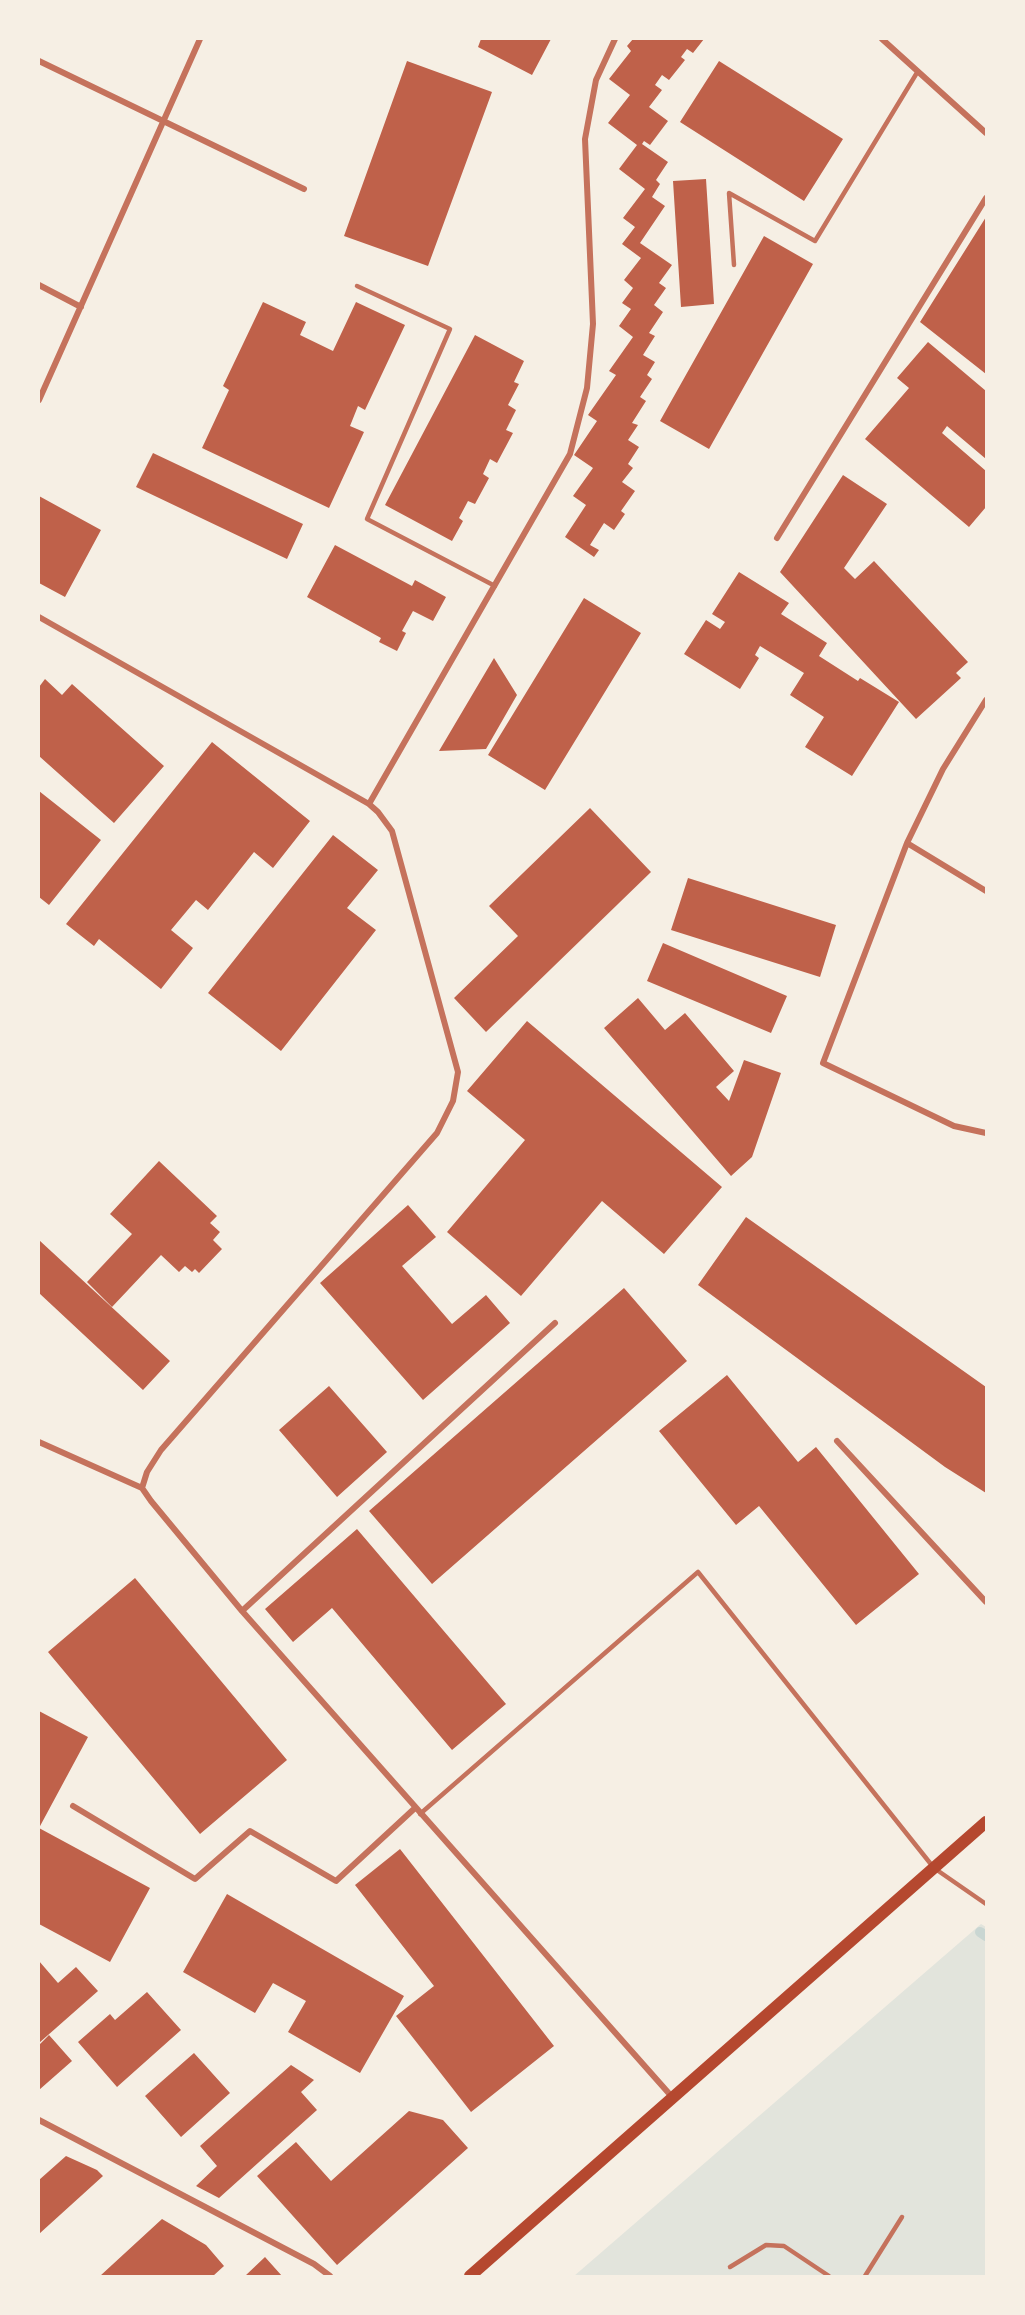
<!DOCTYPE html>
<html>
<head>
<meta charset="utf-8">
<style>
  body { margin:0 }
  #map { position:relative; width:1025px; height:2315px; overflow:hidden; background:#f6efe4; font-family:"Nunito Sans",sans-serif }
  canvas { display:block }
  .frame { position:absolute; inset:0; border:40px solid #f6efe4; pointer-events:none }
</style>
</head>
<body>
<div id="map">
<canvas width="1025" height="2315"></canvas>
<div class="frame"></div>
</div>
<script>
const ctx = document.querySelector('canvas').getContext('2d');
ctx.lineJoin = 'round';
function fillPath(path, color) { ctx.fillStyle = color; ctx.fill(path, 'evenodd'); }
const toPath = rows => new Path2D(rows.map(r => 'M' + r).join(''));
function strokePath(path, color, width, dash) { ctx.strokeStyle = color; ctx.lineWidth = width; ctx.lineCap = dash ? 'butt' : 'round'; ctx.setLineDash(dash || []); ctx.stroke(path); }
fillPath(toPath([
  [981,1924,986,1927,986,2276,574,2276]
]), '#e2e4dc');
strokePath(toPath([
  [980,1932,986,1936]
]), '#c9d6d2', 10);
fillPath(toPath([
  [481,39,551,39,532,75,478,47],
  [633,39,704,39,693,53,687,49,681,57,685,60,669,80,662,75,655,85,662,90,649,107,668,121,650,145,644,141,642,144,668,162,656,180,660,184,652,197,665,206,640,243,672,265,659,283,666,288,654,305,663,312,649,333,655,336,643,355,655,362,647,375,652,379,640,397,646,401,632,423,638,425,628,440,639,447,628,464,633,468,622,482,635,491,621,511,625,514,614,530,604,523,590,545,599,550,594,557,565,537,586,505,573,496,593,468,574,455,597,421,588,415,616,375,609,371,633,337,619,326,631,309,622,303,633,288,624,280,641,258,622,244,635,227,623,218,645,189,619,169,637,145,608,123,630,95,609,79,631,51,627,46],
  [407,61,492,92,428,266,344,236],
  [719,61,843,139,804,201,680,122],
  [706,179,714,304,681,307,673,181],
  [986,217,986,374,920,322],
  [764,236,813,264,709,449,660,421],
  [263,302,306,322,300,335,333,351,356,302,405,325,365,410,358,406,350,426,364,432,329,508,202,448,229,390,223,386],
  [475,335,524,361,514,382,519,384,508,405,516,410,506,430,513,433,497,463,490,459,483,474,489,478,475,504,468,501,459,518,463,521,452,541,385,505],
  [928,342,986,391,986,459,947,426,942,433,986,471,986,507,969,527,865,439,909,388,897,378],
  [153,453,303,524,287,559,136,487],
  [843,475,887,504,844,568,855,579,874,561,968,662,956,673,961,678,916,719,780,572],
  [39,496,101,530,65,597,39,583],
  [335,545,412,586,415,580,446,597,433,621,413,611,402,631,406,633,397,651,379,642,381,638,307,597],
  [739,572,789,603,781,614,827,643,819,656,858,681,860,678,899,702,852,776,805,747,824,717,790,695,804,673,760,646,755,655,759,658,740,689,684,654,706,620,720,629,725,622,712,614],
  [584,598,641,633,545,790,488,755],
  [494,658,517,695,486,749,439,751],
  [45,679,62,695,72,684,164,766,114,823,39,756,39,687],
  [212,742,310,821,273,868,254,852,208,910,196,900,171,930,193,948,161,989,99,939,94,946,66,924],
  [39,791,101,840,49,905,39,897],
  [590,808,651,872,486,1032,454,998,518,936,489,906],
  [333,835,378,870,347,908,376,930,281,1051,208,993],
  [688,878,836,925,820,977,671,930],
  [663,943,787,996,771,1033,647,981],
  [638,998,665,1030,685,1013,734,1071,716,1087,729,1101,744,1060,781,1073,752,1157,731,1176,604,1028],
  [527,1021,722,1187,664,1254,602,1201,521,1296,447,1232,525,1140,467,1091],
  [159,1161,217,1216,210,1223,220,1232,213,1240,222,1249,199,1273,195,1269,192,1272,185,1266,179,1272,161,1255,112,1307,87,1282,132,1234,110,1214],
  [408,1205,436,1237,402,1266,452,1324,486,1295,510,1323,423,1400,320,1283],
  [746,1217,986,1387,986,1493,945,1467,698,1285],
  [39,1240,170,1361,143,1390,39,1293],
  [624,1288,687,1361,432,1584,369,1511],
  [727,1375,798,1462,816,1447,919,1574,856,1625,759,1506,736,1525,659,1431],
  [329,1386,387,1452,337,1497,279,1430],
  [357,1529,506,1704,452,1750,332,1608,293,1642,265,1609],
  [135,1578,287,1760,200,1834,48,1652],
  [39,1711,88,1737,39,1828],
  [39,1828,150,1888,110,1962,39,1924],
  [400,1849,554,2046,471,2112,396,2016,434,1986,355,1885],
  [227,1894,404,1996,360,2073,288,2032,306,2001,273,1983,255,2013,183,1972],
  [39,1961,58,1983,76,1967,98,1991,39,2043],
  [147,1992,181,2030,117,2087,78,2042,110,2014,115,2020],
  [49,2035,72,2061,39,2090,39,2045],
  [194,2053,230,2093,181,2137,145,2096],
  [291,2065,314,2080,301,2092,317,2110,219,2198,196,2186,217,2166,200,2146],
  [409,2111,443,2120,468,2148,337,2265,257,2176,296,2142,331,2181],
  [66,2156,97,2170,103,2176,39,2234,39,2180],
  [162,2219,206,2245,224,2266,213,2276,100,2276],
  [265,2257,282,2276,245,2276]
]), '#bf614a');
strokePath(toPath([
  [734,265,729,193,815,241,918,71],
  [357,286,450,329,367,519,495,586],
  [420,1814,698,1572,934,1868,986,1904],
  [730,2267,766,2245,784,2246,829,2276],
  [865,2276,902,2217]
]), '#c5725c', 4.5);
strokePath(toPath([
  [882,39,986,133],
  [39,61,304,189],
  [39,285,81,307],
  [39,400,200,39],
  [777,538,986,198],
  [39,617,369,804,378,812,392,831,458,1072,453,1101,437,1133,161,1450,147,1472,142,1488,151,1501,242,1611,673,2098],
  [986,700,943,769,907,843,823,1063,954,1126,986,1133],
  [369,804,570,454,587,388,593,324,585,139,596,80,615,39],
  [907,843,986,891],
  [837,1441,986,1602],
  [39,1442,142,1488],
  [242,1611,555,1323],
  [73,1806,195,1879,250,1831,336,1881,415,1808],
  [39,2120,314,2264,330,2276]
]), '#c5725c', 6);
strokePath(toPath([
  [470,2276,986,1822]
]), '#b5482f', 12);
</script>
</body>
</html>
